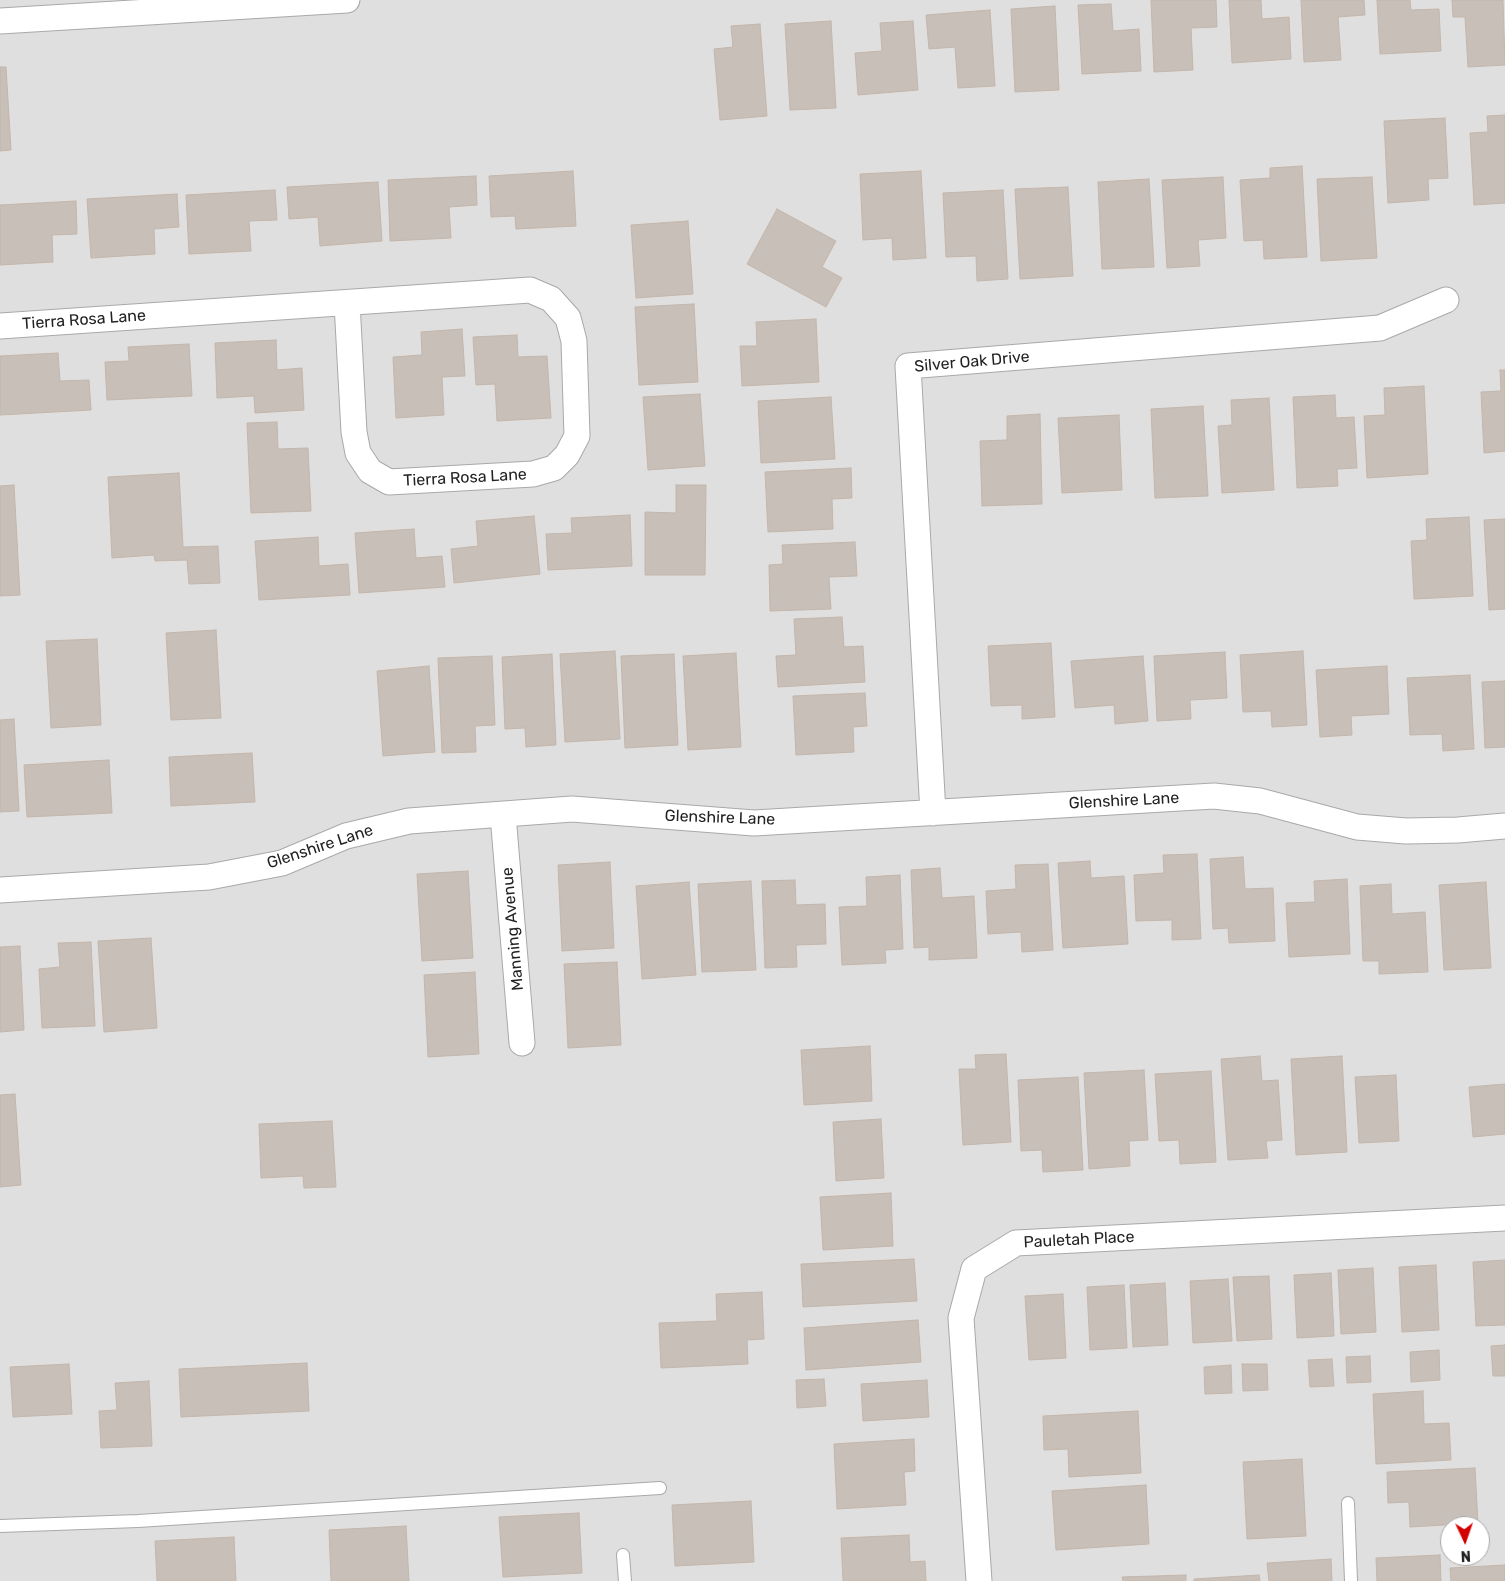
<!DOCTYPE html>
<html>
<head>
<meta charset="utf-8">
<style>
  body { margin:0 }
  #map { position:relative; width:1505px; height:1581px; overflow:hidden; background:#f2efe9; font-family:Rubik,sans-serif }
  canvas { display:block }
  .north { position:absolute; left:1440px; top:1516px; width:50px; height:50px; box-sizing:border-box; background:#fff; border:1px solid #a7a7a7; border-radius:50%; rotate:177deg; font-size:14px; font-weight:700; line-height:20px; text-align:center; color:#222 }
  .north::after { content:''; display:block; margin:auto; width:18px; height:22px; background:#d40000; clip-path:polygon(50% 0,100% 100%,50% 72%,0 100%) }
</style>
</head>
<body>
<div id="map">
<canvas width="1505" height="1581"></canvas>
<div class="north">N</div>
</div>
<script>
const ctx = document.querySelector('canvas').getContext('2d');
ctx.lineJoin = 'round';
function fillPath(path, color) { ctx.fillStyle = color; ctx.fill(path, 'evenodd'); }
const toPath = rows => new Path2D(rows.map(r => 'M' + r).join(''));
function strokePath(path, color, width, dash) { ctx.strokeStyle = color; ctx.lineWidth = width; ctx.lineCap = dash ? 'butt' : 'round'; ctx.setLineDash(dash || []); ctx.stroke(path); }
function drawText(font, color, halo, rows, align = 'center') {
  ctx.font = font + ' Rubik,sans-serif'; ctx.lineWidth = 4; ctx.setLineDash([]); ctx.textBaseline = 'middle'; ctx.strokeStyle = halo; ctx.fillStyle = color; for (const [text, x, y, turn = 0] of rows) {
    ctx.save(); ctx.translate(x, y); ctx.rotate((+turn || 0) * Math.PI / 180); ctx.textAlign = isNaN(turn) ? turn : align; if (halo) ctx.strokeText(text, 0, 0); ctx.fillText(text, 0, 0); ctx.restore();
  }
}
fillPath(toPath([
  [0,0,1505,0,1505,1581,0,1581],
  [1450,1526,1480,1526,1480,1556,1450,1556]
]), '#e0dfdf');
const building = toPath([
  [1151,0,1216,0,1217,27,1191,28,1193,70,1154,72,1151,0],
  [1229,0,1261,0,1262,19,1289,17,1291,59,1232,63,1229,0],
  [1301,0,1364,0,1365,15,1338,17,1341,60,1304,62,1301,0],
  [1377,0,1410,0,1411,10,1439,9,1441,51,1380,54,1377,0],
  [1452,0,1503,0,1505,65,1468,67,1465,17,1453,17,1452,0],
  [1111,4,1113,31,1139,29,1141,71,1082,74,1078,5,1111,4],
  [1055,6,1059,90,1015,92,1011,9,1055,6],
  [990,10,995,86,958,88,955,47,929,49,926,15,990,10],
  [831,21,836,108,790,110,785,24,831,21],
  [913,21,918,90,858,95,855,53,882,51,880,23,913,21],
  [760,24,767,116,720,120,714,49,733,47,731,26,760,24],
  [0,67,6,67,11,150,0,151,0,67],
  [1505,115,1505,203,1474,205,1470,133,1488,132,1487,116,1505,115],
  [1445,118,1448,178,1428,179,1429,200,1388,203,1384,121,1445,118],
  [1302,166,1307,257,1264,259,1263,240,1244,241,1240,180,1270,178,1270,168,1302,166],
  [573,171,576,226,516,229,515,216,491,217,489,176,573,171],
  [921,171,926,258,893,260,892,238,863,240,860,174,921,171],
  [476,176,477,205,449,207,451,238,390,241,388,180,476,176],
  [1223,177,1226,238,1198,240,1200,266,1167,268,1162,180,1223,177],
  [1372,177,1377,258,1321,261,1317,179,1372,177],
  [1149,179,1154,267,1102,269,1098,182,1149,179],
  [378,182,382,241,320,246,318,217,289,219,287,187,378,182],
  [1068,187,1073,276,1020,279,1015,189,1068,187],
  [275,190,277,220,249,221,251,251,189,254,186,195,275,190],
  [1003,190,1008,279,977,281,976,256,946,257,943,193,1003,190],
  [177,194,179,227,154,229,155,254,91,258,87,199,177,194],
  [76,201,77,234,52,235,53,262,0,265,0,205,76,201],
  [777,209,836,241,822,267,842,278,826,307,747,264,777,209],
  [688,221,693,294,636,298,631,225,688,221],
  [694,304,698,382,639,385,635,307,694,304],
  [816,319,819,382,742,386,740,346,757,346,756,322,816,319],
  [462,329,465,376,442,377,444,415,396,418,393,357,422,355,421,332,462,329],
  [517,335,518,357,547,356,551,418,497,421,495,384,476,385,473,337,517,335],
  [276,340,277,370,302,368,304,410,255,413,254,396,217,398,215,343,276,340],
  [189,344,192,396,107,400,105,362,129,361,128,347,189,344],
  [58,353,60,381,89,380,91,410,0,415,0,356,58,353],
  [1500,370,1505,370,1505,451,1484,453,1481,392,1501,391,1500,370],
  [1424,386,1428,474,1367,478,1364,416,1385,415,1384,388,1424,386],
  [700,394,705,466,648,470,643,397,700,394],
  [1335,395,1336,418,1354,417,1357,468,1337,469,1338,486,1297,488,1293,397,1335,395],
  [831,397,835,459,761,463,758,401,831,397],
  [1269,398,1274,490,1222,493,1218,426,1232,425,1231,400,1269,398],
  [1203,406,1208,496,1155,498,1151,409,1203,406],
  [1040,414,1042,504,982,506,980,441,1007,440,1007,416,1040,414],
  [1119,415,1122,490,1062,493,1058,418,1119,415],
  [277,422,278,449,308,448,311,511,251,513,247,423,277,422],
  [851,468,852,498,832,499,833,529,768,532,765,472,851,468],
  [179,473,183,547,218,546,220,583,189,584,187,560,155,561,154,555,112,558,108,477,179,473],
  [14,485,20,595,0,596,0,486,14,485],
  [676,485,706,485,705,575,645,575,645,512,676,513,676,485],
  [630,515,632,566,548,570,546,534,572,533,571,518,630,515],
  [534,516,540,574,454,583,451,549,478,546,476,521,534,516],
  [1469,517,1473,596,1414,599,1411,541,1427,540,1426,519,1469,517],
  [1505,519,1505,609,1489,610,1484,520,1505,519],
  [414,529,416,558,442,556,445,587,359,593,355,533,414,529],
  [318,537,319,566,348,564,350,595,259,600,255,541,318,537],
  [855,542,857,576,829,577,831,609,770,611,769,565,783,564,782,545,855,542],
  [842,617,844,647,863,646,865,682,778,687,776,656,796,655,794,619,842,617],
  [216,630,221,718,171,720,166,633,216,630],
  [97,639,101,725,51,728,46,641,97,639],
  [1051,643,1055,717,1022,719,1022,705,991,706,988,646,1051,643],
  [615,651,620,739,565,742,560,654,615,651],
  [1303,651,1307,725,1272,727,1271,711,1243,712,1240,655,1303,651],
  [1225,652,1227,698,1190,700,1191,719,1157,721,1154,656,1225,652],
  [736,653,741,747,688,750,683,656,736,653],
  [552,654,556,745,526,747,525,728,505,729,502,657,552,654],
  [674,654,678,745,625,748,621,656,674,654],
  [492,656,495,725,475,726,476,752,442,753,438,658,492,656],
  [1143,656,1148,721,1115,724,1114,705,1075,708,1071,661,1143,656],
  [429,666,435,752,383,756,377,671,429,666],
  [1387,666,1389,714,1351,716,1352,735,1320,737,1316,670,1387,666],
  [1470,675,1474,749,1443,751,1442,734,1410,735,1407,678,1470,675],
  [1505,681,1505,747,1485,748,1482,682,1505,681],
  [865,693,867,726,853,727,854,752,796,755,793,696,865,693],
  [14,719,19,811,0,812,0,720,14,719],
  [252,753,255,802,171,806,169,757,252,753],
  [109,760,112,813,27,817,24,765,109,760],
  [1197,854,1201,939,1172,940,1172,920,1136,921,1134,875,1164,873,1163,855,1197,854],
  [1243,857,1245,889,1273,888,1275,941,1229,943,1228,928,1213,929,1210,859,1243,857],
  [1090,861,1091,878,1124,876,1128,944,1063,948,1058,863,1090,861],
  [610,862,614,948,562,951,558,865,610,862],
  [1048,864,1053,950,1022,952,1021,932,988,934,986,891,1016,889,1015,865,1048,864],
  [940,868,942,898,974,896,977,958,929,960,929,947,914,948,911,870,940,868],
  [468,871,473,958,422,961,417,874,468,871],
  [900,875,903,949,885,950,886,963,842,965,839,907,867,906,866,877,900,875],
  [1347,879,1350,954,1289,957,1286,903,1315,902,1314,881,1347,879],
  [795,880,796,905,825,904,826,944,796,945,797,967,765,968,762,881,795,880],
  [751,881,756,970,702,972,698,884,751,881],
  [689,882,696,975,642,979,636,886,689,882],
  [1486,882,1491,968,1444,970,1439,885,1486,882],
  [1391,884,1392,914,1425,912,1428,972,1379,974,1379,961,1363,961,1360,886,1391,884],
  [151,938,157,1028,104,1032,98,941,151,938],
  [91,942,95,1026,42,1028,39,969,60,967,58,943,91,942],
  [20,946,24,1030,0,1032,0,947,20,946],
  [617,962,621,1045,568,1048,564,964,617,962],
  [475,972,479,1054,428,1057,424,975,475,972],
  [870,1046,872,1101,804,1105,801,1050,870,1046],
  [1006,1054,1011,1142,963,1145,959,1069,976,1069,975,1055,1006,1054],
  [1260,1056,1262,1081,1278,1080,1282,1140,1266,1141,1268,1158,1228,1160,1221,1059,1260,1056],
  [1342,1056,1347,1152,1296,1155,1291,1059,1342,1056],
  [1144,1070,1148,1140,1129,1141,1130,1166,1089,1169,1084,1073,1144,1070],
  [1211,1071,1216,1162,1180,1164,1179,1140,1159,1141,1155,1074,1211,1071],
  [1396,1075,1399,1141,1359,1143,1355,1077,1396,1075],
  [1078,1077,1083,1170,1043,1172,1042,1150,1021,1151,1018,1080,1078,1077],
  [1505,1084,1505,1134,1473,1137,1469,1087,1505,1084],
  [15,1094,21,1185,0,1187,0,1095,15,1094],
  [881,1119,884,1178,836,1181,833,1122,881,1119],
  [332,1121,336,1187,304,1188,303,1176,261,1178,259,1124,332,1121],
  [891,1193,893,1246,823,1250,820,1197,891,1193],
  [914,1259,917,1301,803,1307,801,1264,914,1259],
  [1505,1260,1505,1325,1476,1326,1473,1262,1505,1260],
  [1436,1265,1439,1330,1402,1332,1399,1267,1436,1265],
  [1373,1268,1376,1332,1341,1334,1338,1270,1373,1268],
  [1331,1273,1334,1336,1297,1338,1294,1275,1331,1273],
  [1269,1276,1272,1339,1237,1341,1233,1277,1269,1276],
  [1228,1279,1232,1341,1193,1343,1190,1281,1228,1279],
  [1165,1283,1168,1345,1133,1347,1130,1285,1165,1283],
  [1124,1285,1127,1348,1090,1350,1087,1287,1124,1285],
  [762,1292,764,1339,747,1340,748,1364,661,1368,659,1323,717,1321,716,1294,762,1292],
  [1063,1294,1066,1358,1029,1360,1025,1296,1063,1294],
  [918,1320,921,1362,806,1370,804,1328,918,1320],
  [1505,1345,1505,1376,1493,1376,1491,1346,1505,1345],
  [1439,1350,1440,1380,1411,1382,1410,1352,1439,1350],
  [1370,1356,1371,1382,1347,1383,1346,1357,1370,1356],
  [1332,1359,1334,1386,1310,1387,1308,1360,1332,1359],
  [307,1363,309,1411,181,1417,179,1369,307,1363],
  [69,1364,72,1414,13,1417,10,1367,69,1364],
  [1242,1364,1267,1364,1268,1390,1243,1391,1242,1364],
  [1231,1365,1232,1393,1205,1394,1204,1367,1231,1365],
  [824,1379,826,1406,797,1408,796,1380,824,1379],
  [927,1380,929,1417,863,1421,861,1384,927,1380],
  [149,1381,152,1446,101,1448,99,1411,117,1410,115,1383,149,1381],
  [1423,1391,1424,1424,1449,1423,1451,1460,1376,1464,1373,1394,1423,1391],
  [1138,1411,1141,1473,1069,1477,1068,1449,1044,1450,1043,1416,1138,1411],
  [914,1439,915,1471,904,1472,906,1505,837,1509,834,1444,914,1439],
  [1302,1459,1306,1536,1247,1539,1243,1462,1302,1459],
  [1475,1468,1478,1523,1410,1527,1409,1502,1388,1503,1387,1472,1475,1468],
  [1146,1485,1149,1544,1056,1550,1052,1491,1146,1485],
  [751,1501,754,1562,675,1566,672,1505,751,1501],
  [579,1513,582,1573,503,1577,499,1517,579,1513],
  [406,1526,409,1581,331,1581,329,1530,406,1526],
  [909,1535,910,1562,925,1561,926,1581,843,1581,841,1538,909,1535],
  [234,1537,236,1581,157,1581,155,1541,234,1537],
  [1440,1555,1441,1581,1377,1581,1376,1558,1440,1555],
  [1331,1559,1332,1581,1269,1581,1267,1563,1331,1559],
  [1505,1565,1505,1581,1451,1581,1450,1568,1505,1565],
  [1186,1575,1186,1581,1123,1581,1122,1577,1186,1575],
  [1259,1575,1260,1581,1194,1581,1194,1579,1259,1575]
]);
fillPath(building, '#c7bfb8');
strokePath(building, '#c4b6ab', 1);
const service = toPath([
  [1348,1503,1351,1581],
  [0,1526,138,1521,660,1488],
  [623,1555,625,1581]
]);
const minor = toPath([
  [0,21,347,0],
  [0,326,530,290,551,299,568,318,574,341,577,436,567,455,554,468,533,474,389,482,370,471,358,453,354,432,347,303],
  [933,813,908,366,1380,328,1446,300],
  [503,815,522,1043],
  [0,890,209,877,282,863,346,836,409,821,572,809,754,823,1214,796,1260,801,1357,827,1406,831,1458,830,1505,826],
  [979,1581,961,1318,974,1269,1016,1243,1505,1218]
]);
strokePath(service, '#a9a9a9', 14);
strokePath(minor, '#a9a9a9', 27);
strokePath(service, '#fff', 12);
strokePath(minor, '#fff', 25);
drawText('16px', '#222', '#fff', [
  ["Tierra Rosa Lane",84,320,-4],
  ["Silver Oak Drive",972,362,-5],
  ["Tierra Rosa Lane",465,478,-3],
  ["Glenshire Lane",1124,801,-3],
  ["Glenshire Lane",720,818,2],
  ["Glenshire Lane",320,847,-18],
  ["Manning Avenue",513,929,-95],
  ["Pauletah Place",1079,1240,-3]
]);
</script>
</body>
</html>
